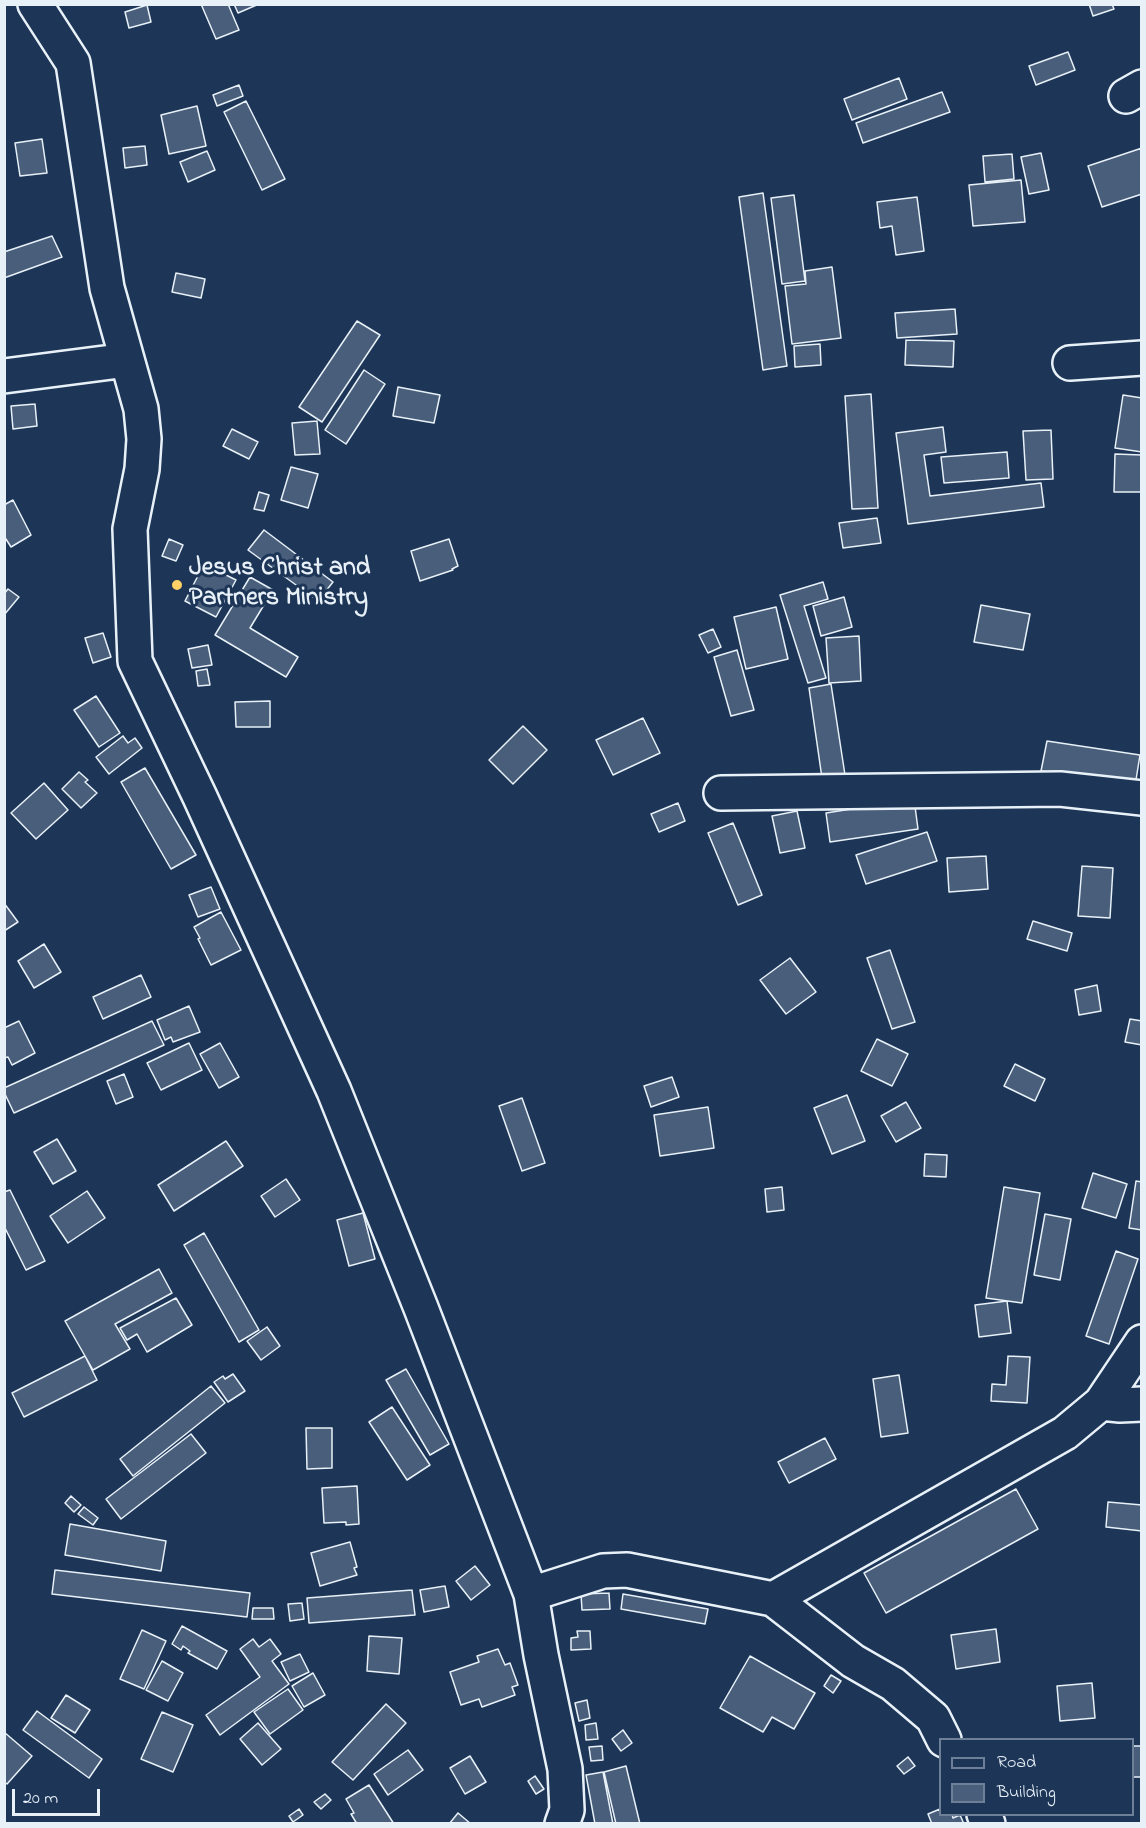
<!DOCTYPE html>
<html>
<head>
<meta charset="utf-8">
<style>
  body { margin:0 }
  #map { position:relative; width:1146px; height:1828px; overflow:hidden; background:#1d3557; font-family:"Indie Flower",sans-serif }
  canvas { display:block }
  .frame { position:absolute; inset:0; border:6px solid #e8f1f8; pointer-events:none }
  .legend { position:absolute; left:939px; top:1738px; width:195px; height:78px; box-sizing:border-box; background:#1d3557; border:2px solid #6e8097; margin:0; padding:8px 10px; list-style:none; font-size:18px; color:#e8f1f8 }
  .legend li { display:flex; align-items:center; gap:12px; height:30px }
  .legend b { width:30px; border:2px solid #6e8097 }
  .scale { position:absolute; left:12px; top:1789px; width:88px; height:27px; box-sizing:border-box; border:3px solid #e8f1f8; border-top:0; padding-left:8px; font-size:18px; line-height:21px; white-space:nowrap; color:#e8f1f8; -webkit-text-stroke:4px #1d3557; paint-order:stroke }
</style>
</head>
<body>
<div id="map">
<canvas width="1146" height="1828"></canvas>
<div class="frame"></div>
<ul class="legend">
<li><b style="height:8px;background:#1d3557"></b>Road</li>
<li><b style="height:16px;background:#495e7a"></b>Building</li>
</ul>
<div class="scale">20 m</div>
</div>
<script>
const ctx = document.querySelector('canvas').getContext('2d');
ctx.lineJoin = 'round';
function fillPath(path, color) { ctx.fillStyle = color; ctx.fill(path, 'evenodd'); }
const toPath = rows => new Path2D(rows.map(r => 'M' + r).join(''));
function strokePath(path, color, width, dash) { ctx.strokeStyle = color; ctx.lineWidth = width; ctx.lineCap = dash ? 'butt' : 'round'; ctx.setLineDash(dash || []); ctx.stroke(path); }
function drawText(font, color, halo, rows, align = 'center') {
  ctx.font = font + ' "Indie Flower",sans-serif'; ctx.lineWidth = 6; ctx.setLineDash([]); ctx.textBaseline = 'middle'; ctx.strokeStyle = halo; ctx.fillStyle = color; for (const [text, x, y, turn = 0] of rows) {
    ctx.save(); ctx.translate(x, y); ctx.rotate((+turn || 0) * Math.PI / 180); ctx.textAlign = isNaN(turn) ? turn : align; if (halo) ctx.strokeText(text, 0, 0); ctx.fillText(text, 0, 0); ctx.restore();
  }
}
const building = toPath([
  [201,4,228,4,239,30,216,39,201,4],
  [234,4,259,4,238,13,234,4],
  [1089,4,1112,4,1114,9,1093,16,1089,4],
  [147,5,151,22,129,28,125,12,147,5],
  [1068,52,1075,70,1036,85,1029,66,1068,52],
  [899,78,907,99,852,120,844,99,899,78],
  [239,85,243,96,217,106,213,95,239,85],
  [942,92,950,112,863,143,856,123,942,92],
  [246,101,285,179,262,190,224,112,246,101],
  [197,106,206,146,169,154,161,115,197,106],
  [42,139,47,173,20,176,15,143,42,139],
  [145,146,147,165,125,168,123,148,145,146],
  [1142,148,1142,194,1102,207,1088,166,1142,148],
  [207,151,215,170,188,182,180,162,207,151],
  [1041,153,1049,190,1029,194,1021,157,1041,153],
  [1012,154,1014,179,985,182,983,156,1012,154],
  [1021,180,1025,222,973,226,969,185,1021,180],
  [763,193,787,366,763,370,739,197,763,193],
  [794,195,805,281,782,284,771,198,794,195],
  [917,197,924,251,896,255,892,226,880,228,877,202,917,197],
  [52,236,62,257,4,278,4,252,52,236],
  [832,267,841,338,792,344,785,286,806,284,805,271,832,267],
  [176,273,205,279,201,298,172,292,176,273],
  [955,309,957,334,897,338,895,313,955,309],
  [357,321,380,335,322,422,299,407,357,321],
  [906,340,954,341,953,367,905,365,906,340],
  [820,344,821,365,795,367,794,346,820,344],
  [364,370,385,384,346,444,325,430,364,370],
  [398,387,440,395,434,423,393,416,398,387],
  [871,394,878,508,852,509,845,396,871,394],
  [1123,395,1142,398,1142,452,1115,448,1123,395],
  [35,404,37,426,13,429,11,406,35,404],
  [317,421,320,454,295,455,292,423,317,421],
  [943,427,946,452,924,455,930,496,1041,483,1044,507,908,524,896,433,943,427],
  [232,429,258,442,249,459,223,446,232,429],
  [1051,430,1053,479,1026,480,1023,431,1051,430],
  [1007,452,1009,478,944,483,941,457,1007,452],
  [1115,454,1142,455,1142,492,1114,492,1115,454],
  [291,467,318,474,308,508,281,500,291,467],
  [259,492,269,495,264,511,254,509,259,492],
  [13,500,31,535,11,547,4,536,4,505,13,500],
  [877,518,881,543,843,548,839,523,877,518],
  [264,530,333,582,318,601,248,550,264,530],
  [169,539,183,545,176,561,162,556,169,539],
  [449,539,458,566,452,569,453,570,420,581,411,551,449,539],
  [204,564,236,580,216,617,185,601,204,564],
  [250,577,273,590,250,628,298,657,286,677,215,635,250,577],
  [823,582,828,599,804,606,826,678,808,683,780,595,823,582],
  [8,589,19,597,4,615,4,594,8,589],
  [844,597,852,627,821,636,813,606,844,597],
  [981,605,1030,614,1023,650,974,642,981,605],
  [776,607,788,659,746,669,734,617,776,607],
  [713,629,721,647,708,653,699,635,713,629],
  [103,633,111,657,93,663,85,638,103,633],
  [859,636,861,681,829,683,826,638,859,636],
  [208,645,212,665,192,668,188,649,208,645],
  [737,650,754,710,731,716,714,657,737,650],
  [207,669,210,685,198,686,196,671,207,669],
  [831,684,845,775,822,778,809,688,831,684],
  [96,696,120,733,99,747,74,710,96,696],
  [270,701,270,727,236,727,235,702,270,701],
  [643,718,660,753,613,775,596,740,643,718],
  [523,726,547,750,513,784,489,760,523,726],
  [123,736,128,743,135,738,142,748,109,774,96,757,123,736],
  [1047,741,1140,755,1135,786,1041,771,1047,741],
  [145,768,196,855,171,869,121,782,145,768],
  [79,772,88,780,85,782,97,793,81,808,62,789,79,772],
  [44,783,68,810,36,839,11,813,44,783],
  [914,799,918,829,830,842,826,813,914,799],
  [678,803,685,821,659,832,651,814,678,803],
  [797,811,805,848,780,853,772,816,797,811],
  [733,823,762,895,738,905,708,833,733,823],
  [927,832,937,861,866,884,856,855,927,832],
  [986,856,988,889,949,892,947,858,986,856],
  [1082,866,1113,868,1110,918,1078,916,1082,866],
  [211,887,220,909,198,917,189,895,211,887],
  [4,903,18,922,4,931,4,903],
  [221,912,241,950,211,965,198,939,200,938,194,927,221,912],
  [1033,921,1072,933,1067,951,1027,939,1033,921],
  [44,944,61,972,34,988,18,961,44,944],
  [890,950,915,1022,892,1029,867,958,890,950],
  [790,958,816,992,786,1014,760,980,790,958],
  [141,975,151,997,103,1019,93,997,141,975],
  [1097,985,1101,1011,1079,1015,1075,990,1097,985],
  [189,1006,200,1032,173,1042,171,1037,165,1040,157,1020,189,1006],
  [1130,1019,1142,1021,1142,1045,1125,1042,1130,1019],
  [19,1021,35,1053,12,1065,8,1057,4,1058,4,1028,19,1021],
  [152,1021,164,1045,14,1113,4,1092,4,1088,152,1021],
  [877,1039,908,1054,892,1086,861,1071,877,1039],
  [189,1043,202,1070,161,1090,147,1063,189,1043],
  [220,1043,239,1077,219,1088,200,1054,220,1043],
  [1015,1064,1045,1079,1035,1101,1004,1086,1015,1064],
  [124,1074,133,1097,116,1104,107,1081,124,1074],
  [672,1077,679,1097,651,1107,644,1086,672,1077],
  [847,1095,865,1141,832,1154,814,1108,847,1095],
  [522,1098,545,1163,522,1171,499,1106,522,1098],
  [906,1102,921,1128,896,1142,881,1116,906,1102],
  [708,1107,714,1148,660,1156,654,1115,708,1107],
  [57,1139,76,1171,53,1184,34,1152,57,1139],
  [226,1141,243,1166,174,1211,158,1185,226,1141],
  [925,1154,947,1155,946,1177,924,1176,925,1154],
  [1093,1173,1127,1184,1116,1218,1082,1208,1093,1173],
  [286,1179,300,1200,275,1217,261,1196,286,1179],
  [1136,1181,1142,1182,1142,1230,1129,1228,1136,1181],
  [782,1187,784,1210,767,1212,765,1189,782,1187],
  [1004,1187,1040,1193,1022,1303,986,1298,1004,1187],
  [10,1190,45,1261,26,1270,4,1226,4,1192,10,1190],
  [87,1191,105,1218,68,1243,50,1216,87,1191],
  [363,1213,375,1259,349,1266,337,1220,363,1213],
  [1045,1214,1071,1219,1060,1280,1034,1275,1045,1214],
  [204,1233,259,1330,239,1342,184,1245,204,1233],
  [1116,1251,1138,1259,1109,1344,1086,1336,1116,1251],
  [159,1269,172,1293,115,1324,130,1349,93,1370,65,1321,159,1269],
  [176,1298,192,1325,147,1352,137,1334,127,1340,120,1328,176,1298],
  [1007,1301,1011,1333,979,1337,975,1305,1007,1301],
  [267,1327,280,1346,261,1360,247,1341,267,1327],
  [85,1356,97,1380,24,1417,12,1393,85,1356],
  [1008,1356,1030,1357,1027,1403,991,1401,992,1384,1006,1385,1008,1356],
  [406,1369,449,1444,430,1455,386,1380,406,1369],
  [233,1374,245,1391,228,1402,214,1382,223,1376,225,1379,233,1374],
  [899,1375,908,1433,881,1437,873,1379,899,1375],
  [211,1386,225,1403,133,1476,120,1459,211,1386],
  [392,1407,430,1465,407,1480,369,1422,392,1407],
  [306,1428,332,1428,332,1468,307,1469,306,1428],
  [191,1434,206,1453,121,1519,106,1499,191,1434],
  [825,1438,836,1459,789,1483,778,1462,825,1438],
  [357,1486,359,1524,346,1525,346,1522,324,1523,322,1488,357,1486],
  [1016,1489,1038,1529,886,1613,864,1573,1016,1489],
  [71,1496,81,1505,74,1512,65,1503,71,1496],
  [1108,1502,1142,1505,1142,1531,1106,1527,1108,1502],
  [84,1507,98,1518,93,1525,78,1514,84,1507],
  [70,1524,166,1541,161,1571,65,1555,70,1524],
  [350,1542,357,1567,354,1568,357,1575,320,1586,311,1553,350,1542],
  [475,1566,490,1585,471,1600,456,1581,475,1566],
  [55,1570,250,1593,247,1617,52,1594,55,1570],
  [445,1586,449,1607,424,1612,420,1590,445,1586],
  [412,1590,415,1615,309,1623,307,1598,412,1590],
  [609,1593,610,1609,582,1610,581,1594,609,1593],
  [623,1594,708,1609,705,1624,621,1609,623,1594],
  [302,1603,304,1619,290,1621,288,1604,302,1603],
  [253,1608,273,1608,274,1619,252,1619,253,1608],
  [182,1626,227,1651,217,1669,188,1653,190,1651,183,1646,181,1650,172,1644,182,1626],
  [996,1629,1000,1662,956,1669,951,1635,996,1629],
  [142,1630,166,1641,144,1689,120,1679,142,1630],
  [577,1631,590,1631,591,1649,571,1650,571,1638,578,1637,577,1631],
  [369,1636,402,1638,399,1674,367,1671,369,1636],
  [253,1639,259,1647,270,1639,281,1654,272,1661,289,1684,220,1735,206,1715,260,1677,240,1649,253,1639],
  [498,1649,505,1665,510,1663,518,1685,512,1687,515,1695,482,1707,479,1699,461,1705,450,1672,479,1662,477,1656,498,1649],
  [300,1654,309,1672,290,1681,281,1662,300,1654],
  [750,1656,815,1693,794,1729,772,1717,763,1732,720,1708,750,1656],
  [162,1661,183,1673,168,1701,146,1690,162,1661],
  [313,1673,325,1695,304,1707,292,1686,313,1673],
  [831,1675,841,1681,833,1693,824,1686,831,1675],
  [1092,1683,1095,1718,1060,1721,1057,1686,1092,1683],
  [288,1689,303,1710,270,1734,254,1712,288,1689],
  [66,1695,90,1710,75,1733,51,1718,66,1695],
  [587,1700,590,1718,579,1721,575,1703,587,1700],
  [386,1704,406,1723,353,1780,332,1762,386,1704],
  [37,1711,102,1759,89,1778,23,1730,37,1711],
  [162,1712,193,1725,173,1772,141,1759,162,1712],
  [258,1723,281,1749,262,1765,240,1739,258,1723],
  [596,1723,598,1739,586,1740,585,1725,596,1723],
  [623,1730,632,1743,621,1751,612,1739,623,1730],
  [4,1732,32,1756,7,1784,4,1782,4,1732],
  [602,1746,603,1760,591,1761,589,1747,602,1746],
  [1132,1746,1142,1746,1142,1777,1132,1777,1132,1746],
  [408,1750,423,1770,388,1795,374,1774,408,1750],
  [470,1756,486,1782,465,1794,450,1768,470,1756],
  [908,1757,915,1766,904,1774,897,1766,908,1757],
  [626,1766,640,1824,616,1824,604,1772,626,1766],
  [603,1772,613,1824,595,1824,586,1775,603,1772],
  [535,1776,544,1789,536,1794,528,1781,535,1776],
  [369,1785,394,1824,357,1824,351,1814,354,1813,346,1799,369,1785],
  [325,1794,331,1800,321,1809,314,1802,325,1794],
  [299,1809,303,1815,293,1822,289,1816,299,1809],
  [940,1809,940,1814,952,1814,953,1818,960,1815,964,1824,932,1824,928,1814,940,1809],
  [458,1813,471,1824,449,1824,458,1813]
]);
fillPath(building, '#495e7a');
strokePath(building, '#e8f1f8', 1.5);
const minor = toPath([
  [35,4,73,63,107,288,141,409,144,439,142,469,130,529,135,661,200,797,334,1091,421,1308,531,1594],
  [1126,96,1142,87],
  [1070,363,1142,358],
  [4,376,127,360],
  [721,793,1060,789,1142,798],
  [1101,1403,1120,1405,1142,1404],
  [773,1599,1065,1433,1101,1403,1142,1342],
  [984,1814,988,1824],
  [562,1824,567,1810,565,1769,541,1655,531,1594,603,1571,627,1570,773,1599,853,1661,893,1684,933,1718,944,1740]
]);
strokePath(minor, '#e8f1f8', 38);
strokePath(minor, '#1d3557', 33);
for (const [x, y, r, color] of [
  [177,585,6,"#ffd166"]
]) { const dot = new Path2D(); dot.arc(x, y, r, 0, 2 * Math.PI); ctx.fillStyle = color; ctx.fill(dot); strokePath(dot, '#1d3557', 2); }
drawText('bold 26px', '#e8f1f8', '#1d3557', [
  ["Jesus Christ and",189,570],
  ["Partners Ministry",189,600]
], 'left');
</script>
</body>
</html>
